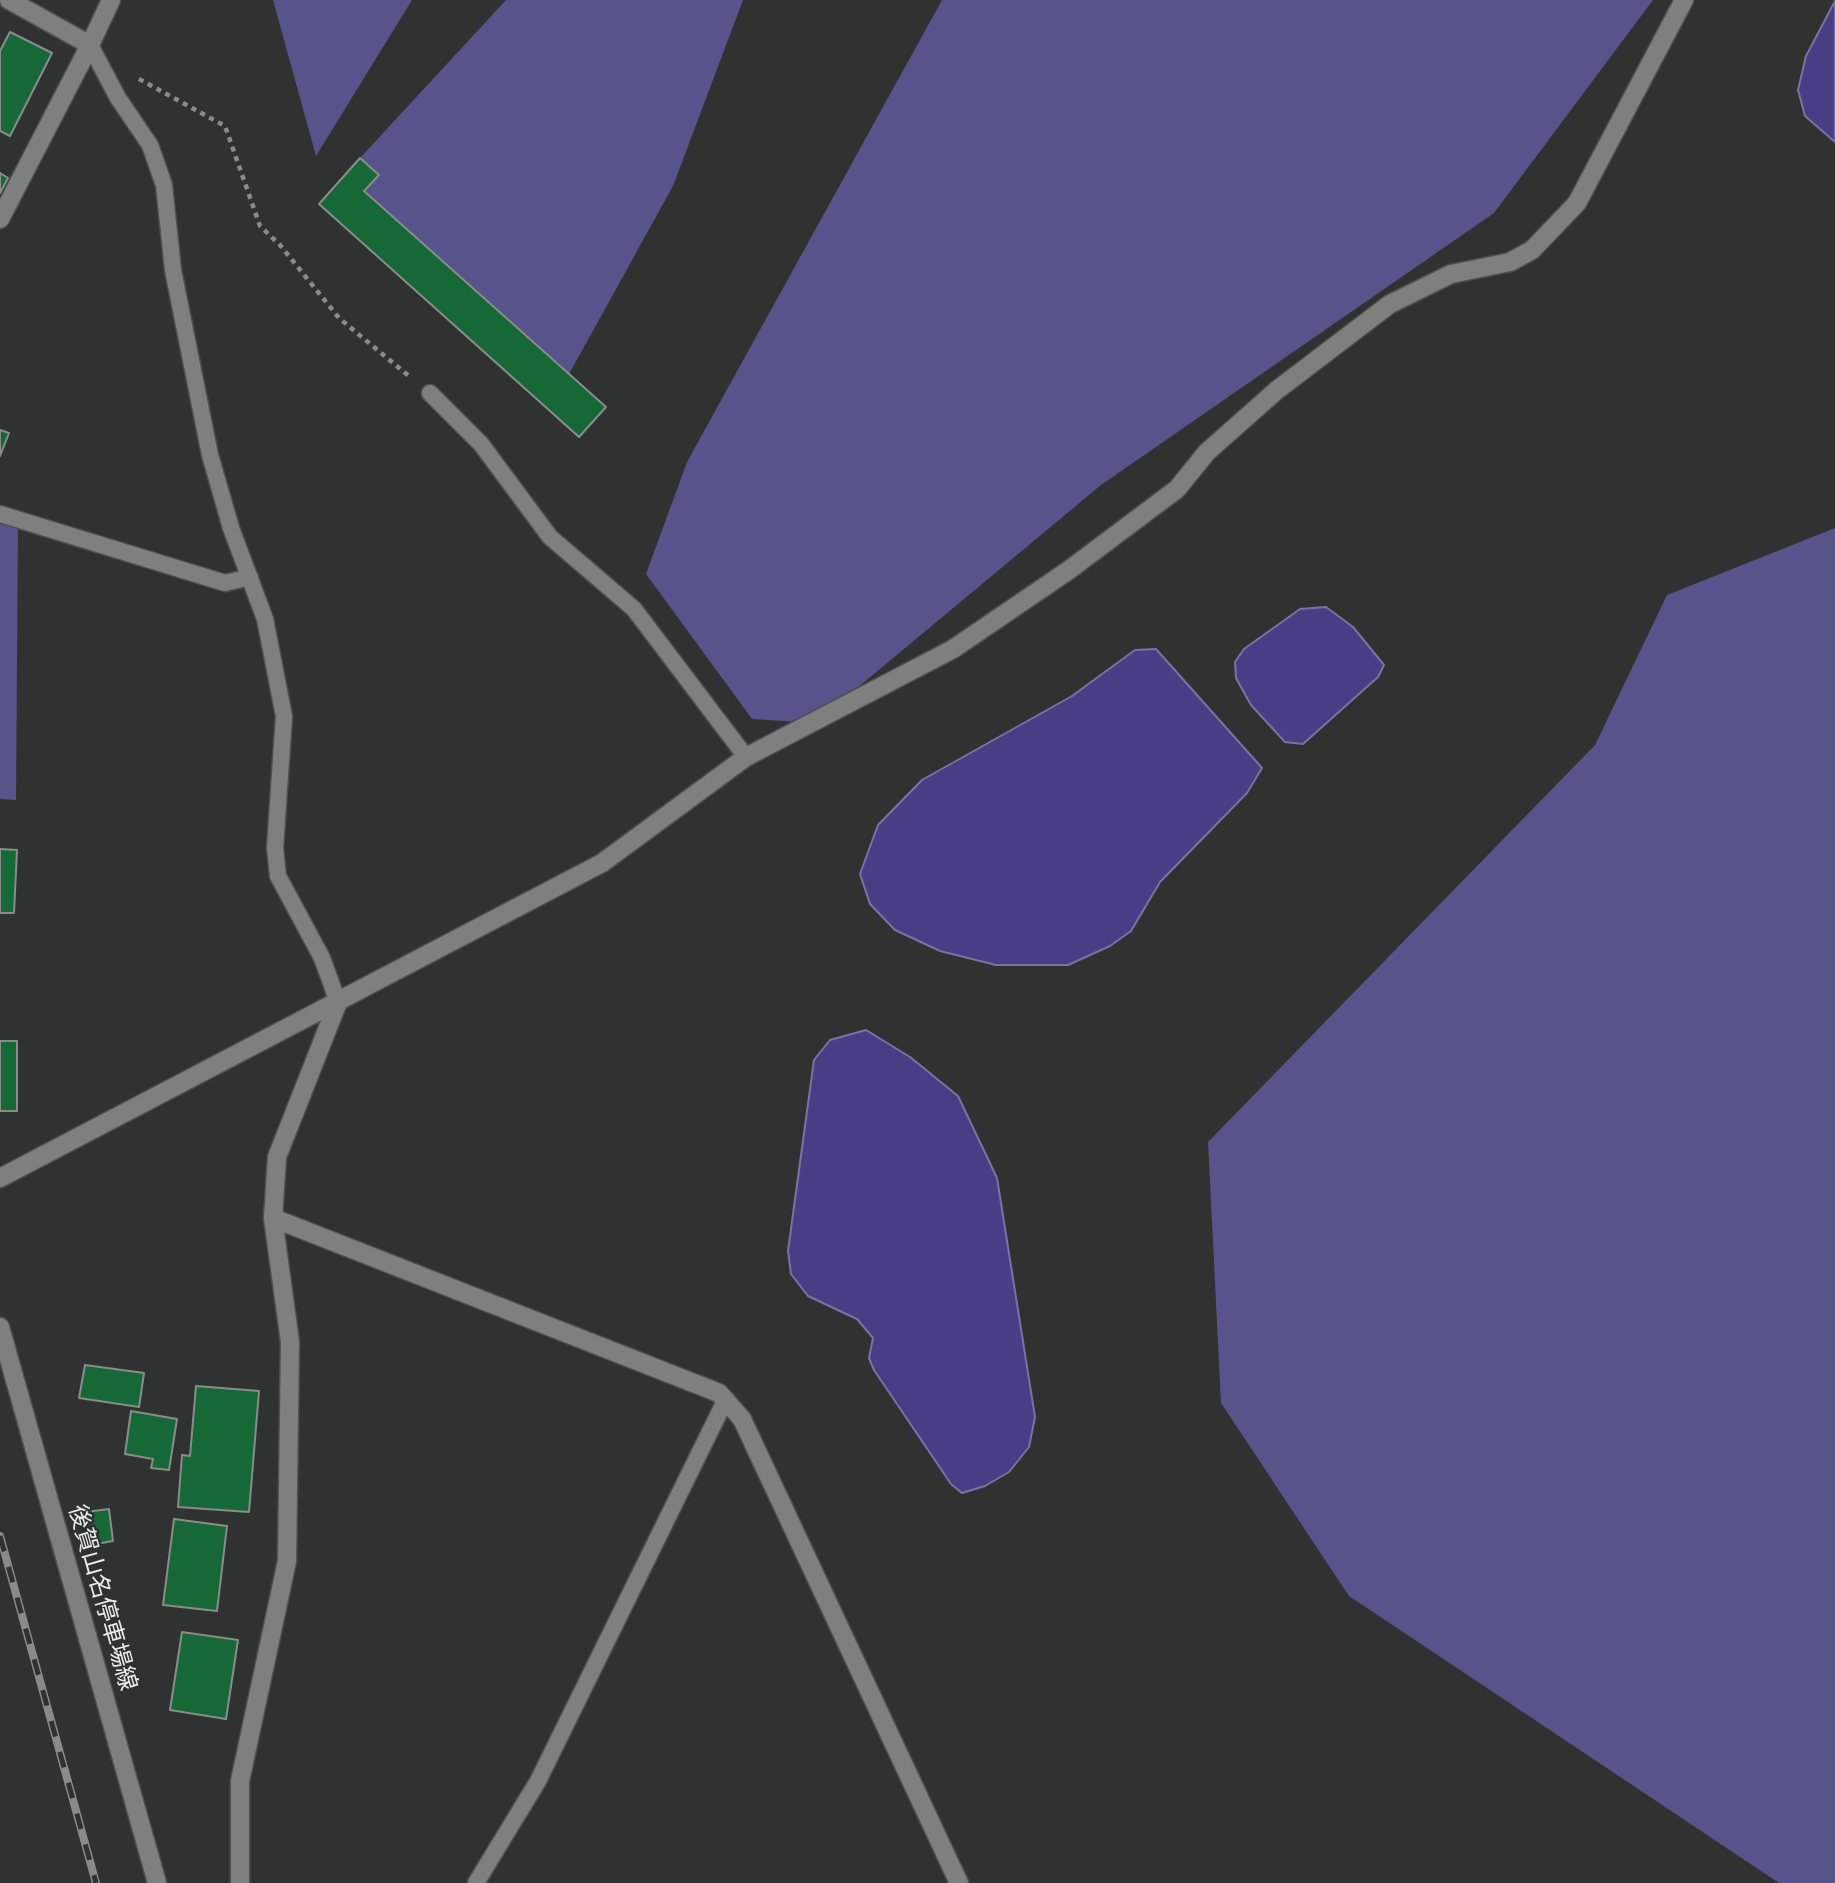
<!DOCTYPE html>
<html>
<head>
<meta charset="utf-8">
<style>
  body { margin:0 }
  canvas { display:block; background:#2f3230 }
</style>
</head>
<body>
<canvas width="1835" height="1883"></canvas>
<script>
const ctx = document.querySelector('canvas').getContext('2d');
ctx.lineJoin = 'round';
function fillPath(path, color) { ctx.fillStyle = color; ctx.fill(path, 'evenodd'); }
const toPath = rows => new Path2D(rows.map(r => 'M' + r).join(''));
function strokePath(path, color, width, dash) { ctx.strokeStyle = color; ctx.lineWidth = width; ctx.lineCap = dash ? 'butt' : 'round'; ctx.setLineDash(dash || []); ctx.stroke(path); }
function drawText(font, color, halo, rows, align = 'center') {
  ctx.font = font + ' "PT Serif","Noto Sans JP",serif'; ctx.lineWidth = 5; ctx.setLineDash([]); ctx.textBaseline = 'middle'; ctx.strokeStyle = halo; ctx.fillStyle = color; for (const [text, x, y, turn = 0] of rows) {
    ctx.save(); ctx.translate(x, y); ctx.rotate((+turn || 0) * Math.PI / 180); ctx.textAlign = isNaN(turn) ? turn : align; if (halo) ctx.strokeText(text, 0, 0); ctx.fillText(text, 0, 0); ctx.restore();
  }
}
fillPath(toPath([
  [273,0,412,0,316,156],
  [506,0,743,0,673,186,569,374,364,191,379,175,360,158],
  [942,0,1653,0,1494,213,1101,485,815,723,752,719,646,574,687,462],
  [0,524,18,527,16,800,0,799],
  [1835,528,1835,1883,1779,1883,1349,1596,1221,1403,1208,1142,1595,745,1667,595]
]), '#56548a');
const water = toPath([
  [1835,1,1835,142,1805,116,1798,90,1806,56,1835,1],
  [1326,607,1353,627,1384,665,1378,677,1303,744,1285,742,1251,705,1236,678,1235,662,1244,649,1300,609,1326,607],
  [1156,649,1262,768,1247,793,1160,882,1131,931,1110,946,1068,965,996,965,940,951,895,930,870,904,860,874,878,825,922,780,1072,696,1135,650,1156,649],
  [866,1030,910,1057,958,1096,997,1178,1035,1417,1029,1447,1009,1472,985,1486,962,1493,951,1484,874,1370,869,1358,873,1338,857,1319,808,1296,791,1274,788,1251,814,1060,830,1040,866,1030]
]);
fillPath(water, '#463f85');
strokePath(water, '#7773a3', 2);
const building = toPath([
  [10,32,52,53,10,136,0,131,0,51,10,32],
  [360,158,379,175,364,191,606,407,579,437,319,204,360,158],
  [0,173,8,178,0,193,0,173],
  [0,430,9,433,0,456,0,430],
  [0,849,17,850,14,913,0,913,0,849],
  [0,1041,17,1041,17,1111,0,1111,0,1041],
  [85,1365,144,1373,139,1407,79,1398,85,1365],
  [196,1386,259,1391,249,1512,178,1507,182,1455,190,1456,196,1386],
  [131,1411,177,1419,169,1470,151,1468,153,1459,125,1454,131,1411],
  [109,1509,113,1541,90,1545,85,1512,109,1509],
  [174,1519,227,1526,217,1611,163,1605,174,1519],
  [182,1632,238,1640,226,1719,170,1710,182,1632]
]);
fillPath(building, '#166936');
strokePath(building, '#898c8a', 2);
const lane = toPath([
  [90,45,118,98,150,145,164,185,173,270,210,455,231,528,265,619,284,716,275,848,278,876,322,958,338,1002],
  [430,393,481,444,550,537,634,609,746,757],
  [0,514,225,583,250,577],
  [476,1883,538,1781,726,1399]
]);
const street = toPath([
  [9,0,90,45],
  [338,1002,277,1157,273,1218,719,1393,742,1419,959,1883],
  [0,1178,602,863,746,757,953,649,1069,570,1177,489,1207,452,1277,390,1390,304,1451,274,1510,262,1532,250,1577,203,1684,0],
  [240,1883,240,1781,287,1561,290,1342,273,1218]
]);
const secondary = toPath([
  [0,219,90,45,111,0],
  [0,1327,157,1883]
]);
strokePath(lane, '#4e504f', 19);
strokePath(street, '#4e504f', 21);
strokePath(secondary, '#4e504f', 21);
strokePath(toPath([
  [139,79,225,126,260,226,280,245,339,318,410,377]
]), '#8a8c8b', 4.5, [5, 5]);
strokePath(lane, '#7d807e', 16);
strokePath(street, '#7d807e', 18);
strokePath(secondary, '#7d807e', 18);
const rail = toPath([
  [0,1536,96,1883]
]);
strokePath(rail, '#898b8a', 8);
strokePath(rail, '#2f3230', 5, [16]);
drawText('24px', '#eaebea', '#2f3230', [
  ["後賀山名停車場線",102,1598,74]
]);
</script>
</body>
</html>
